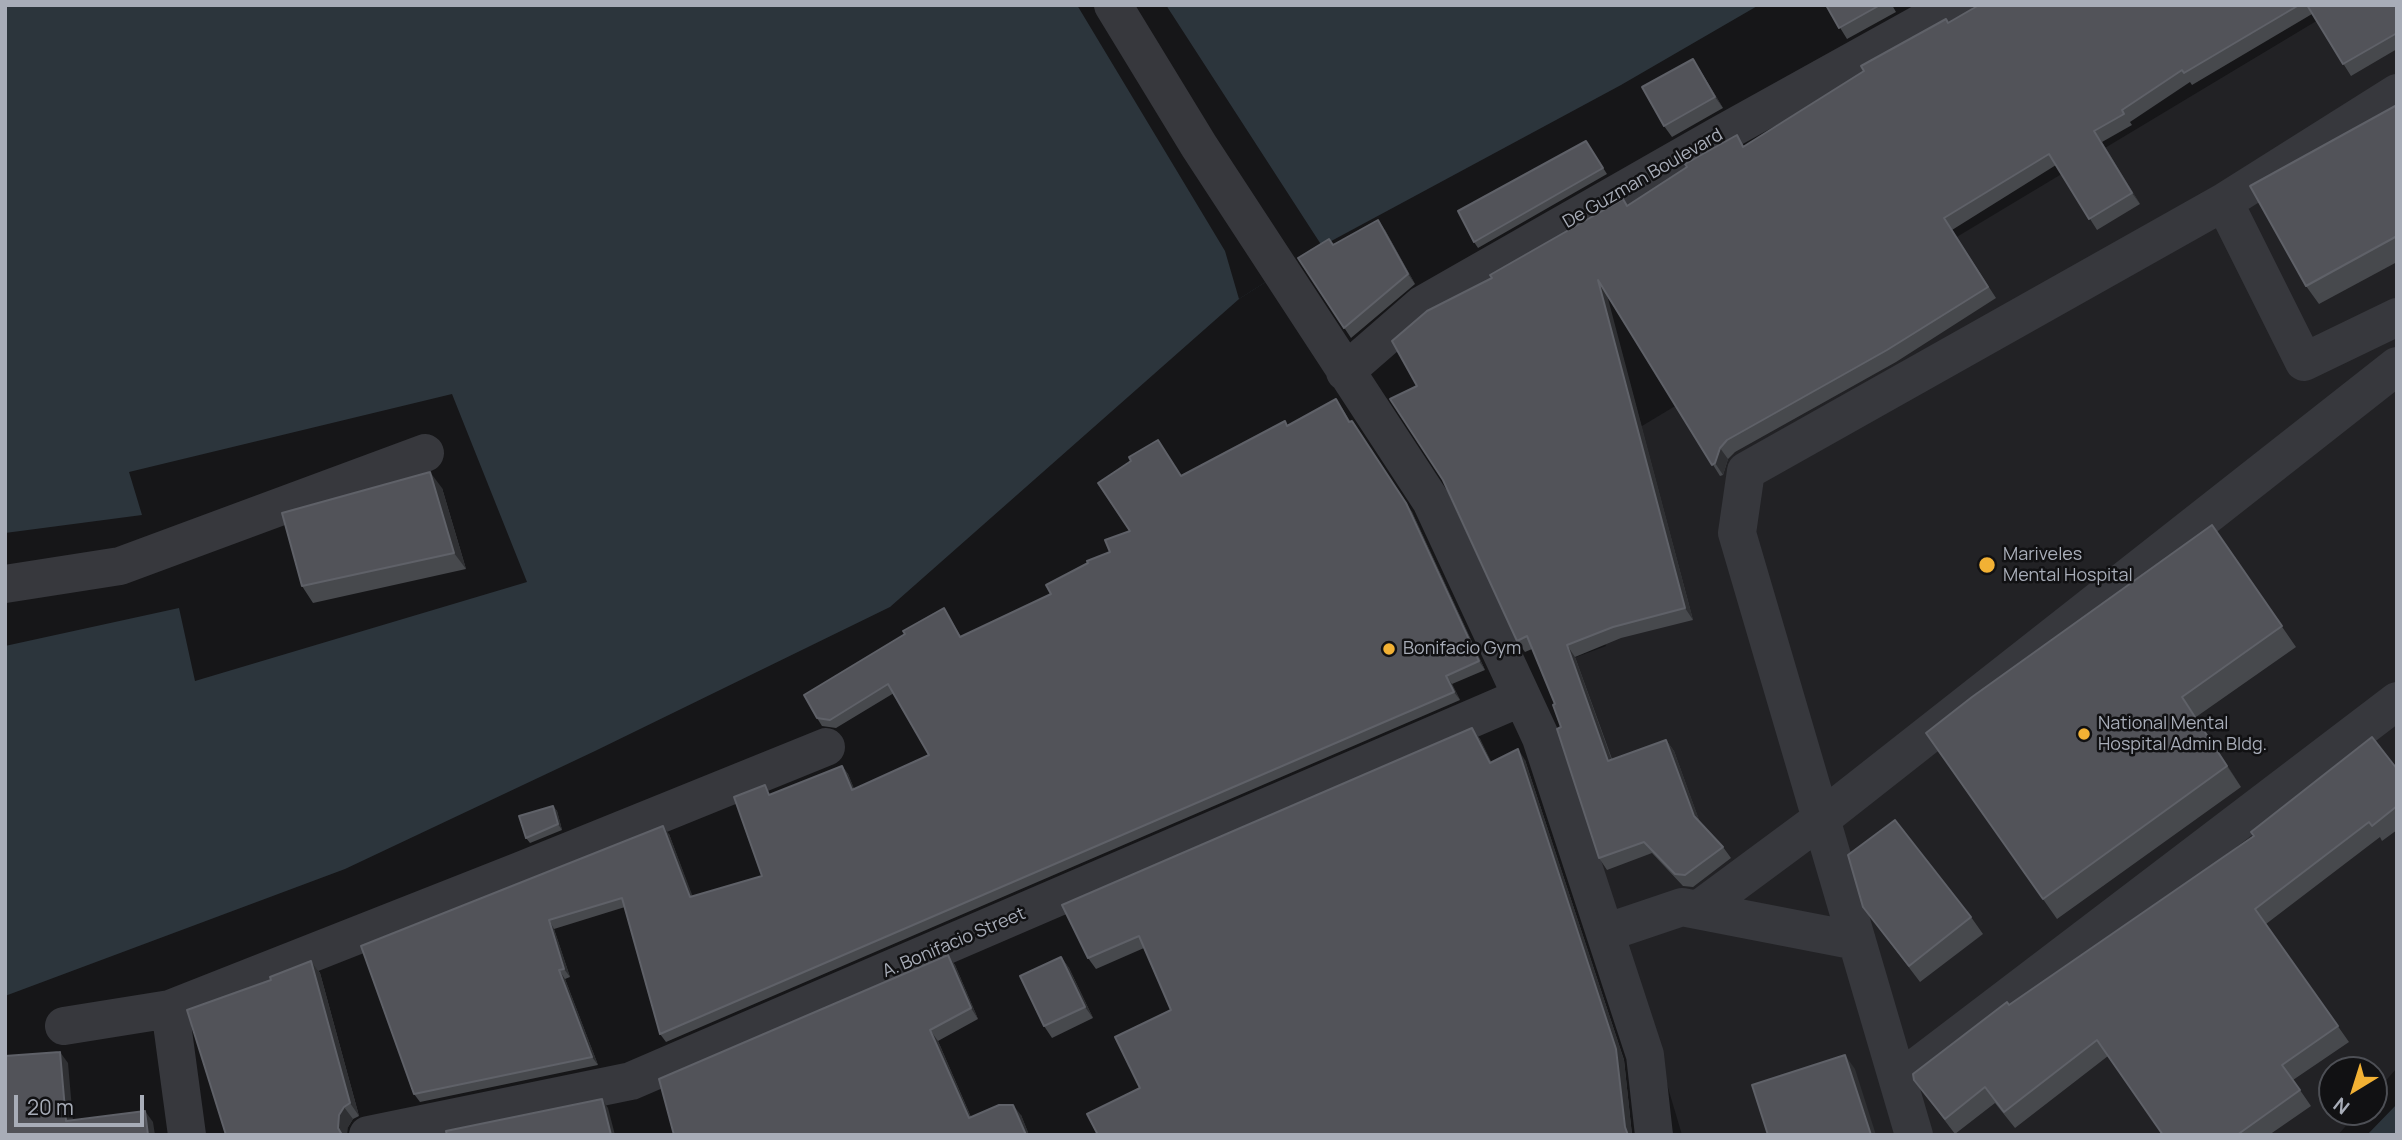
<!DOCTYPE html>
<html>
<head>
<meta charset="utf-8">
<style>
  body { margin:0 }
  #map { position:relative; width:2402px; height:1140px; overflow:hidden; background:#161618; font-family:Manrope,sans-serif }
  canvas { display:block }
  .frame { position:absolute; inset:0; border:7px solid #a8adb8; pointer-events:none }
  .north { position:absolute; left:2318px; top:1056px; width:70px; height:70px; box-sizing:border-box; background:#111113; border:2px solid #4d4f55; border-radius:50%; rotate:218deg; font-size:19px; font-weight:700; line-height:28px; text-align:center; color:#a8adb8 }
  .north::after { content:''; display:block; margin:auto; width:24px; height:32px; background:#f2b134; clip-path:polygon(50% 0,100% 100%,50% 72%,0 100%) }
  .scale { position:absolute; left:14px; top:1095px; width:130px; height:32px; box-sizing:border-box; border:4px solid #a8adb8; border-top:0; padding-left:9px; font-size:21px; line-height:24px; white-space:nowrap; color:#a8adb8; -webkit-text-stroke:5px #111113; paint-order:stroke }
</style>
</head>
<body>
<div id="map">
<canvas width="2402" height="1140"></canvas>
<div class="frame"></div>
<div class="north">N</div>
<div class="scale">20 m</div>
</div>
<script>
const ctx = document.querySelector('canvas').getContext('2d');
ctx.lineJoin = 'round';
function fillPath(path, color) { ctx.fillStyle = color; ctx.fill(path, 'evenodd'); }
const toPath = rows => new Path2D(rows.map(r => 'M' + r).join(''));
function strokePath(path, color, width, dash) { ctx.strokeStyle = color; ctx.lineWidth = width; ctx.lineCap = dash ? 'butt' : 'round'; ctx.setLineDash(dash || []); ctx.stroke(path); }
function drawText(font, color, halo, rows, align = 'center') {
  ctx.font = font + ' Manrope,sans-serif'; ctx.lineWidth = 5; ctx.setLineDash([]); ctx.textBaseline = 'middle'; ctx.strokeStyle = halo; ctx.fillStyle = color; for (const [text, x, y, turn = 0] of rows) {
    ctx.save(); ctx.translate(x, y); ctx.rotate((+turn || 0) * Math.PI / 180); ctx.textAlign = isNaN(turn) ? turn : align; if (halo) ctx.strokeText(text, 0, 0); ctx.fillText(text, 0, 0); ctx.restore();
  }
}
fillPath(toPath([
  [2343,5,2397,5,2397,1068,2374,1094,2374,1070,2332,1070,2332,1112,2358,1112,2338,1135,1682,1135,1544,669,1606,646,1547,483]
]), '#222225');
fillPath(toPath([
  [5,5,1759,5,1621,85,1322,246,1239,299,890,607,595,751,345,869,5,996],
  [2397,1104,2397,1135,2367,1135]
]), '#2c353c');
fillPath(toPath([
  [1077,5,1166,5,1322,246,1239,299,1225,251],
  [452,394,527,582,195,681,179,608,5,646,5,533,142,515,129,472]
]), '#161618');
strokePath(toPath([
  [1113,5,1199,146,1431,501,1541,738,1645,1055,1654,1135],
  [2224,202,2304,362,2397,317],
  [1345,372,1422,305,1718,136,1954,5],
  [5,584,120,566,425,453],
  [1698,910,1821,819,2397,366],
  [1605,933,1682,907,1857,941],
  [170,1009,187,1135],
  [64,1026,170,1009,520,871,826,747],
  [1898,1081,2397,701],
  [368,1135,631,1081,1522,697],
  [1914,1135,1737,533,1746,471,2224,202,2397,93]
]), '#37383d', 38);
fillPath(toPath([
  [1826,5,1892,5,1896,12,1847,39],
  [1979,5,2397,5,2397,49,2351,76,2312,14,2192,85,2190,82,2130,122,2132,125,2102,142,2140,204,2097,230,2056,165,1952,230,1996,298,1896,362,1735,452,1728,459,1723,475,1720,476,1606,294,1693,620,1621,638,1575,657,1612,759,1666,740,1674,751,1700,823,1723,847,1731,858,1693,887,1683,886,1652,853,1607,870,1599,858,1555,704,1532,649,1525,652,1517,641,1417,386,1492,278,1627,206,1737,135,1744,146],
  [1700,70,1723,108,1672,137,1664,126],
  [2397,105,2397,262,2319,304,2306,286],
  [1586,141,1607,174,1478,248,1474,242],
  [1385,230,1415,284,1351,338,1298,258,1333,244],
  [1342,408,1350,421,1412,512,1485,670,1452,684,1460,700,666,1042,660,1034,625,907,554,929,570,977,565,979,598,1065,420,1102,414,1094,361,946,669,834,692,896,762,876,771,794,842,766,848,774,854,789,929,755,894,693,836,728,822,726,817,718,905,634,944,608,961,637,1051,594,1110,552,1130,531,1164,449,1181,476,1288,426],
  [442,488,466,569,313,603,302,586],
  [2212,525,2296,647,2196,717,2241,787,2057,919,1926,733],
  [1472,728,1480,739,1491,762,1525,760,1624,1060,1632,1135,1098,1135,1140,1088,1171,1010,1144,948,1096,969,1088,958],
  [2397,769,2397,830,2382,841,2380,837,2266,924,2349,1042,2293,1080,2311,1106,2269,1135,2163,1135,2108,1056,2015,1128,1995,1103,1955,1134,1914,1080,2009,1005],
  [553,806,557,811,562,830,530,843,526,838],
  [1863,907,1971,917,1983,934,1920,982],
  [948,955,955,965,978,1019,938,1041,971,1117,1021,1115,1029,1135,674,1135],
  [1061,957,1069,968,1093,1018,1052,1038,1044,1026],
  [311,961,320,973,359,1116,353,1119,348,1127,271,980]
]), '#47494d');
fillPath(toPath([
  [1693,59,1700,70,1723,108,1715,97],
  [2094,131,2102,142,2140,204,2132,193],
  [1378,220,1385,230,1415,284,1408,274],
  [1598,280,1606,291,1693,620,1685,608],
  [1352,421,1412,512,1485,670,1479,661],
  [1720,448,1728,459,1723,475,1715,463],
  [430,472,442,488,466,569,454,553],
  [1567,645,1575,657,1616,772,1608,761],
  [1446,676,1452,684,1460,700,1454,692],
  [2182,697,2196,717,2241,787,2227,766],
  [1472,728,1480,739,1497,773,1490,763],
  [1666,740,1674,751,1702,828,1694,816],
  [1518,749,1525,760,1624,1060,1632,1135,1628,1135,1625,1127],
  [842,766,848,774,858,798,852,790],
  [553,806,557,811,562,830,558,824],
  [663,826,669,834,696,905,690,897],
  [549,920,554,929,570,977,564,969],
  [948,955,955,965,978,1019,971,1008],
  [1061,957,1069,968,1093,1018,1085,1007],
  [311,961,320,973,359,1116,350,1103],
  [559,970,565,979,598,1065,592,1057],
  [930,1030,938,1041,976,1129,969,1118],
  [60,1052,68,1063,74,1132,66,1121],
  [1845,1055,1855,1069,1876,1135,1871,1135],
  [602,1099,608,1108,615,1135,611,1135],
  [1013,1105,1021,1115,1029,1135,1026,1135],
  [344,1107,353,1119,348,1127,347,1135,342,1135,338,1128,339,1115],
  [145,1111,153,1122,155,1135,148,1135]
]), '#2f3033');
const building = toPath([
  [1826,5,1880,5,1839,28,1826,5],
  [1979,5,2299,5,2184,73,2182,70,2122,110,2124,114,2094,131,2132,193,2089,219,2049,154,1944,218,1988,287,1887,350,1727,440,1720,448,1715,463,1712,465,1598,280,1685,608,1613,627,1567,645,1608,761,1666,740,1694,816,1723,847,1685,875,1675,874,1644,842,1599,858,1557,729,1561,727,1553,705,1555,704,1527,636,1517,641,1443,480,1390,399,1417,386,1392,341,1427,311,1492,278,1490,275,1623,199,1627,206,1687,167,1685,164,1737,135,1743,147,1864,71,1861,66,1946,19,1948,23,1979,5],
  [2307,5,2397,5,2397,33,2343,64,2307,5],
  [1693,59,1715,97,1664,126,1642,87,1693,59],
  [2397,105,2397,236,2306,286,2250,186,2397,105],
  [1586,141,1603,168,1474,242,1458,211,1586,141],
  [1378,220,1408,274,1344,328,1298,258,1329,239,1333,245,1378,220],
  [1336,399,1349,422,1352,421,1406,503,1479,661,1446,676,1454,692,660,1034,622,898,549,920,564,969,559,970,592,1057,414,1094,361,946,663,826,690,897,762,876,734,797,765,785,769,795,842,766,852,790,929,755,888,684,830,720,817,718,804,695,905,634,903,631,944,608,960,637,1051,594,1046,585,1088,563,1087,561,1110,552,1105,540,1130,531,1098,483,1131,461,1129,457,1158,440,1181,476,1285,421,1287,426,1336,399],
  [430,472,454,553,302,586,282,513,430,472],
  [2212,525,2282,626,2182,697,2227,766,2043,899,1926,733,1972,697,2212,525],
  [1472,728,1490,763,1518,749,1616,1049,1625,1127,1628,1135,1098,1135,1087,1114,1140,1088,1115,1037,1171,1010,1139,936,1088,958,1062,905,1472,728],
  [2372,737,2397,769,2397,806,2372,826,2369,822,2255,909,2338,1026,2282,1065,2300,1090,2237,1135,2163,1135,2097,1040,2004,1112,1985,1087,1945,1119,1914,1080,1913,1074,2007,1002,2009,1005,2254,836,2251,832,2372,737],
  [553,806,558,824,526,838,519,816,553,806],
  [1895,820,1971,917,1909,966,1863,907,1848,855,1895,820],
  [948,955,971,1008,930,1030,969,1118,999,1105,1013,1105,1026,1135,674,1135,659,1079,948,955],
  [1061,957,1085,1007,1044,1026,1020,976,1061,957],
  [311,961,350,1103,344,1107,339,1115,338,1128,342,1135,226,1135,187,1010,271,980,270,977,311,961],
  [60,1052,66,1121,145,1111,148,1135,5,1135,5,1056,60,1052],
  [1845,1055,1871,1135,1768,1135,1752,1085,1845,1055],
  [602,1099,611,1135,447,1135,446,1131,602,1099]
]);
fillPath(building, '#525359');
strokePath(building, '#5f6168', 2);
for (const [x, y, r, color] of [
  [1987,565,9,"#f2b134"],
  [1389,649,7,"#f2b134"],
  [2084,734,7,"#f2b134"]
]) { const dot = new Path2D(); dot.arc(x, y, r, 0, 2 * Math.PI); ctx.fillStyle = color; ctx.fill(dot); strokePath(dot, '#111113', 2.5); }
drawText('18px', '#a8adb8', '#111113', [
  ["De Guzman Boulevard",1643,179,-30],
  ["A. Bonifacio Street",954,943,-23]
]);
drawText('18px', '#a8adb8', '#111113', [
  ["Mariveles",2003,555],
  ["Mental Hospital",2003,576],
  ["Bonifacio Gym",1403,649],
  ["National Mental",2098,724],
  ["Hospital Admin Bldg.",2098,745]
], 'left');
</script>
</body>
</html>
